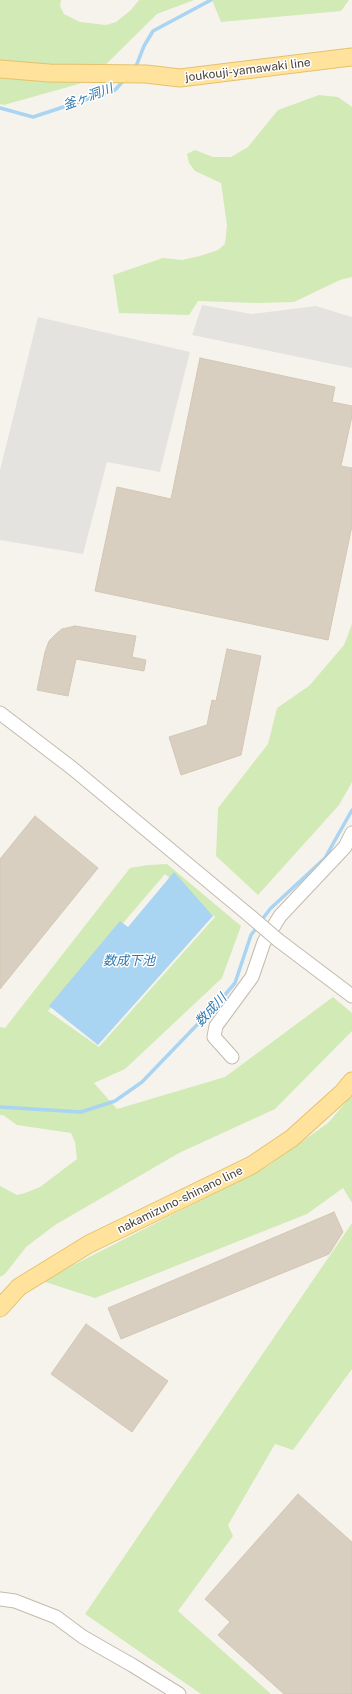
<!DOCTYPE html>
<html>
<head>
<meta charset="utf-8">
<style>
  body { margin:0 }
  canvas { display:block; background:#f6f3ec }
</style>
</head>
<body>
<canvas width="352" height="1694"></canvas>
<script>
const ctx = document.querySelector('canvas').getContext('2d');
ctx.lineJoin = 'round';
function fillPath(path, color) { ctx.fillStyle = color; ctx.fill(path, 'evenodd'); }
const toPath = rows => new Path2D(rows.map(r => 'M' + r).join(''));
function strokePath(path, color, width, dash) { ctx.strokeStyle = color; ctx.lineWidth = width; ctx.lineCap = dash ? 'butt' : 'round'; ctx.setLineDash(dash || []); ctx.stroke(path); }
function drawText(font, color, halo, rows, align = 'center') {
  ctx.font = font + ' "Public Sans","Noto Sans JP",sans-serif'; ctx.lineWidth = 3; ctx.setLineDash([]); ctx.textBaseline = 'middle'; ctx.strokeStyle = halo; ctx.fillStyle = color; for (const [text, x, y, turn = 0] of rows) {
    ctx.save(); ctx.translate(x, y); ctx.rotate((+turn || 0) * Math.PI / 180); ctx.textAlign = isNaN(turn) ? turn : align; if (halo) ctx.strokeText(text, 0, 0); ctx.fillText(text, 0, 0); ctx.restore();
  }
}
fillPath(toPath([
  [0,0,61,0,60,6,64,14,80,22,106,25,116,22,131,10,139,0,194,0,157,14,89,81,4,105,0,104],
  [212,0,349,0,341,11,221,22],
  [319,95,338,97,352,107,352,277,340,280,294,302,256,303,198,301,189,315,119,313,113,275,163,258,182,260,200,256,218,250,225,244,227,225,221,183,195,171,189,163,187,154,195,150,213,157,231,157,248,147,278,110],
  [352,624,352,782,339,805,258,895,216,856,218,808,268,744,277,708,309,686,344,645],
  [167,864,241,926,222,978,125,1069,94,1083,117,1109,225,1077,333,997,352,1013,352,1031,275,1109,179,1153,55,1225,26,1247,5,1274,0,1277,0,1186,17,1195,25,1193,40,1187,77,1159,75,1142,71,1133,17,1125,3,1115,0,1115,0,1027,5,1028,130,868,148,865],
  [165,874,215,917,99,1047,48,1011],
  [352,1095,352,1203,343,1188,307,1214,95,1298,42,1281,268,1166,328,1123],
  [352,1223,352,1369,293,1450,275,1444,228,1525,233,1536,178,1611,271,1694,201,1694,85,1614]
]), '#d2eab5');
fillPath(toPath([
  [202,305,252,314,316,306,352,317,352,368,192,335],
  [38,317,190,352,160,472,107,462,83,554,0,540,0,470]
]), '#e5e3e0');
fillPath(toPath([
  [174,872,213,916,98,1045,49,1006,120,921,128,927]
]), '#a9d4f2');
strokePath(toPath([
  [135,69,144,46,153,31,211,0],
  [0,108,33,117,115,90,125,79],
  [261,921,270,909,325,858,352,810],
  [0,1107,81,1112,115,1101,142,1082,219,1002,235,983,251,935,258,926]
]), '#a9d4f2', 3.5);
const building = toPath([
  [200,358,335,387,332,402,352,406,352,416,341,466,352,468,352,526,328,640,95,591,117,487,171,499,200,358],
  [75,626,136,636,132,657,146,660,144,671,76,659,68,696,37,690,45,652,49,641,57,633,62,629,75,626],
  [227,649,261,656,241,755,181,775,169,737,207,725,212,700,216,701,227,649],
  [35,816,98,868,0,989,0,859,35,816],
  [334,1212,343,1232,329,1254,121,1339,108,1308,334,1212],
  [86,1324,168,1381,132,1432,51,1374,86,1324],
  [298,1494,352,1542,352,1694,284,1694,218,1635,230,1622,205,1599,298,1494]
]);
fillPath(building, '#d8cfc1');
strokePath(building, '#d3c7b4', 1);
const minor = toPath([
  [0,713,72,768,250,916],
  [278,940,352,996],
  [232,1057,214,1037,216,1026,252,977,264,942,280,916,345,847,352,833],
  [0,1599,15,1601,56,1617,83,1637,132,1665,179,1694]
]);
const major = toPath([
  [0,69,49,73,146,74,180,78,352,57],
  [0,1308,19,1287,89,1244,252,1165,292,1138,343,1092,352,1081]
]);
strokePath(minor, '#c2bbae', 15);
strokePath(major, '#e6c16a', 19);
strokePath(minor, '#fff', 13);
strokePath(major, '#ffe39c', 17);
const minorBridge = toPath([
  [250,916,278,940]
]);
strokePath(minorBridge, '#c2bbae', 15, []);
strokePath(minorBridge, '#fff', 13);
drawText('12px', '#4b4439', '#fff', [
  ["joukouji-yamawaki line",248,70,-7],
  ["nakamizuno-shinano line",180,1200,-26]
]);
drawText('italic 13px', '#2e7ab2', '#fff', [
  ["釜ヶ洞川",88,97,-20],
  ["数成下池",129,961],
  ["数成川",211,1010,-47]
]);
</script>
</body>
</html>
